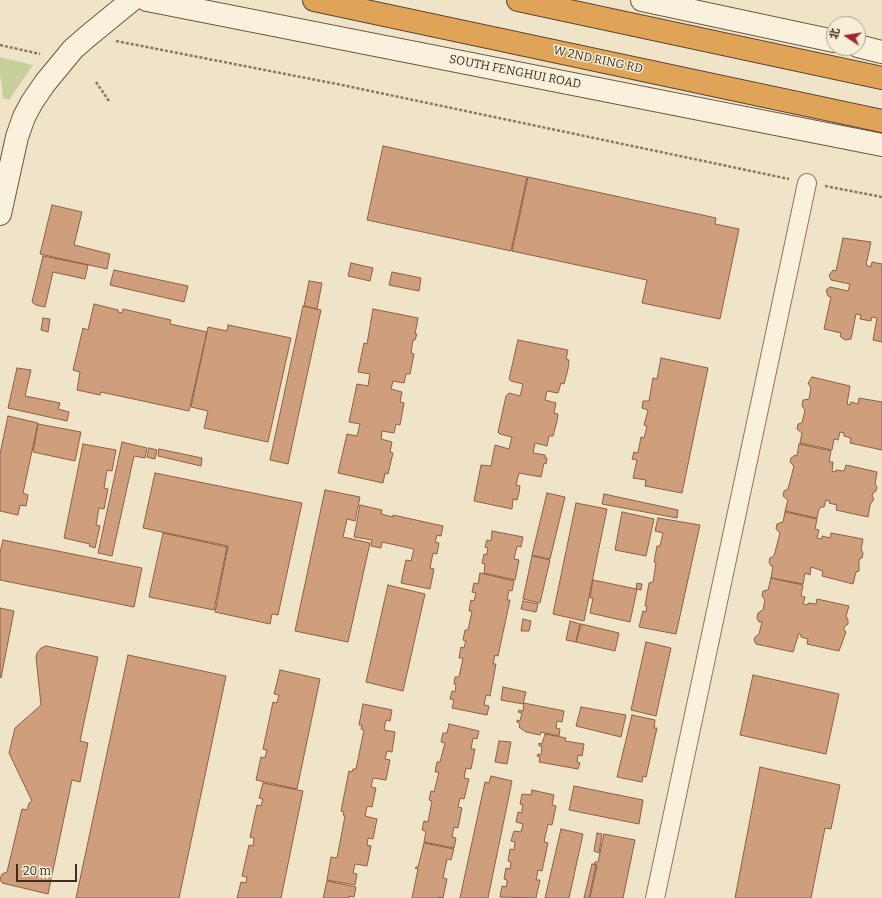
<!DOCTYPE html>
<html>
<head>
<meta charset="utf-8">
<style>
  body { margin:0 }
  #map { position:relative; width:882px; height:898px; overflow:hidden; background:#f0e4c8; font-family:Bitter,"Noto Sans SC",serif }
  canvas { display:block }
  .north { position:absolute; left:826px; top:16px; width:40px; height:40px; box-sizing:border-box; background:#f7eed8; border:1px solid #ada18e; border-radius:50%; rotate:282deg; font-size:11px; font-weight:700; line-height:16px; text-align:center; color:#3d2e20 }
  .north::after { content:''; display:block; margin:auto; width:14px; height:18px; background:#9e2a2b; clip-path:polygon(50% 0,100% 100%,50% 72%,0 100%) }
  .scale { position:absolute; left:16px; top:864px; width:61px; height:18px; box-sizing:border-box; border:2px solid #3d2e20; border-top:0; padding-left:5px; font-size:12px; line-height:14px; white-space:nowrap; color:#3d2e20; -webkit-text-stroke:3px #f7eed8; paint-order:stroke }
</style>
</head>
<body>
<div id="map">
<canvas width="882" height="898"></canvas>
<div class="north">北</div>
<div class="scale">20 m</div>
</div>
<script>
const ctx = document.querySelector('canvas').getContext('2d');
ctx.lineJoin = 'round';
function fillPath(path, color) { ctx.fillStyle = color; ctx.fill(path, 'evenodd'); }
const toPath = rows => new Path2D(rows.map(r => 'M' + r).join(''));
function strokePath(path, color, width, dash) { ctx.strokeStyle = color; ctx.lineWidth = width; ctx.lineCap = dash ? 'butt' : 'round'; ctx.setLineDash(dash || []); ctx.stroke(path); }
function drawText(font, color, halo, rows, align = 'center') {
  ctx.font = font + ' Bitter,serif'; ctx.lineWidth = 3; ctx.setLineDash([]); ctx.textBaseline = 'middle'; ctx.strokeStyle = halo; ctx.fillStyle = color; for (const [text, x, y, turn = 0] of rows) {
    ctx.save(); ctx.translate(x, y); ctx.rotate((+turn || 0) * Math.PI / 180); ctx.textAlign = isNaN(turn) ? turn : align; if (halo) ctx.strokeText(text, 0, 0); ctx.fillText(text, 0, 0); ctx.restore();
  }
}
fillPath(toPath([
  [0,57,33,65,9,100,4,99,3,97,0,74]
]), '#c9cf9b');
const building = toPath([
  [383,146,527,177,511,251,367,220,383,146],
  [528,177,716,218,715,224,739,229,720,319,642,303,647,280,512,251,528,177],
  [52,205,82,212,74,245,110,254,107,269,40,254,52,205],
  [843,238,871,242,866,265,871,267,872,262,882,264,882,342,873,340,877,318,872,317,871,321,860,319,861,315,856,314,851,339,845,340,840,336,841,333,824,329,831,297,828,296,826,290,830,287,848,291,850,284,831,280,829,275,833,270,836,271,843,238],
  [43,256,88,265,85,279,53,272,45,307,36,305,32,302,43,256],
  [351,263,373,268,370,281,348,276,351,263],
  [114,270,188,286,184,302,110,285,114,270],
  [392,272,421,278,419,291,389,285,392,272],
  [309,281,322,283,317,309,304,306,309,281],
  [94,304,118,310,118,312,122,313,123,309,171,320,170,324,207,332,189,411,101,392,100,395,77,390,80,372,73,370,83,328,88,330,94,304],
  [303,306,321,310,288,464,270,460,303,306],
  [373,309,418,318,415,334,417,334,415,340,413,340,411,353,414,354,410,374,406,374,404,383,393,381,391,389,402,392,400,402,404,403,400,425,396,424,394,433,382,431,381,439,392,442,390,452,393,453,388,474,385,473,383,483,338,473,347,434,357,436,360,424,349,422,357,384,368,386,370,374,358,372,364,343,367,344,373,309],
  [43,318,50,319,48,332,41,330,43,318],
  [228,325,291,338,268,442,204,428,208,411,191,407,208,327,227,331,228,325],
  [518,340,568,350,566,359,569,360,568,369,564,384,561,383,558,393,547,391,545,400,556,403,554,413,558,414,557,421,553,436,549,436,547,446,535,443,533,453,545,455,545,458,547,458,546,464,544,463,541,477,519,473,516,485,520,486,519,493,517,500,513,499,512,509,474,501,481,465,491,466,495,445,509,449,512,437,500,434,498,432,506,396,509,393,520,396,523,384,511,381,509,379,518,340],
  [661,358,708,368,682,493,645,486,646,480,633,478,637,460,632,459,634,452,638,453,641,437,644,438,647,426,644,425,648,410,642,408,643,401,649,401,653,378,657,379,661,358],
  [17,368,31,370,25,396,60,403,58,409,69,412,67,421,8,408,17,368],
  [812,377,850,386,847,404,850,405,851,402,858,404,859,398,882,402,882,450,850,443,851,438,844,436,844,433,840,432,838,440,834,439,832,450,800,443,802,433,797,429,798,424,802,423,805,410,802,406,803,400,809,399,811,388,808,383,812,377],
  [8,416,38,423,23,493,28,495,26,506,20,505,18,515,0,511,0,454,8,416],
  [38,424,81,432,75,461,33,452,38,424],
  [122,442,147,448,145,458,134,456,112,556,98,553,122,442],
  [83,444,116,450,112,471,107,470,104,488,108,489,104,509,99,508,96,525,100,526,95,548,89,546,90,544,64,538,83,444],
  [799,444,831,451,829,462,833,462,832,471,836,472,836,470,844,471,846,465,877,472,875,484,877,487,876,491,873,493,872,496,874,499,870,505,868,517,836,510,837,505,829,503,830,501,826,500,824,507,821,507,819,509,817,518,785,511,788,500,783,496,784,491,788,489,794,466,790,462,791,458,795,455,797,456,799,444],
  [149,448,157,450,155,459,147,457,149,448],
  [159,449,202,458,201,466,158,456,159,449],
  [155,473,302,503,278,615,272,614,270,624,215,612,228,546,143,528,155,473],
  [325,490,360,497,355,521,347,519,343,537,370,543,348,642,295,631,325,490],
  [547,493,565,497,550,559,532,555,547,493],
  [604,494,678,510,677,518,602,504,604,494],
  [576,503,607,509,584,621,553,614,576,503],
  [360,505,382,510,381,514,393,517,393,515,443,526,441,536,437,535,435,542,439,543,437,554,433,553,430,568,434,569,430,589,401,583,406,560,411,561,414,549,382,542,381,548,371,546,372,540,354,537,360,505],
  [622,512,654,519,646,556,615,550,622,512],
  [785,512,817,519,815,529,819,530,817,538,822,539,822,536,830,538,831,533,863,539,861,550,863,553,862,558,859,559,859,571,856,572,853,584,822,576,823,571,811,567,810,575,805,573,803,584,771,578,773,566,771,566,769,562,770,558,774,556,780,533,776,529,777,524,783,522,785,512],
  [658,518,700,525,676,634,639,627,643,611,646,612,647,606,645,606,649,583,653,582,656,563,654,562,657,546,660,546,663,533,655,531,658,518],
  [492,531,523,537,521,547,517,546,514,559,519,560,515,580,484,573,485,564,482,563,484,554,487,555,487,552,488,548,485,547,487,540,491,541,492,531],
  [163,533,227,547,214,610,149,597,163,533],
  [3,540,142,568,134,607,0,580,0,553,3,540],
  [532,556,550,560,540,603,523,599,532,556],
  [480,573,514,581,512,591,509,590,507,600,510,600,498,656,495,655,493,664,496,664,490,696,486,695,484,705,489,706,487,715,452,708,454,700,450,699,452,691,455,692,456,685,454,684,455,677,459,677,463,658,459,658,461,647,464,648,465,644,466,641,463,640,465,630,468,630,472,611,469,611,471,600,474,601,476,593,472,592,474,583,478,584,480,573],
  [771,578,803,585,801,596,805,597,803,604,808,605,808,603,816,604,817,599,849,606,846,616,848,620,848,624,844,627,844,630,846,632,839,651,807,644,808,639,801,637,801,635,799,633,793,652,756,644,754,640,755,637,759,634,762,622,759,622,757,618,758,613,763,610,765,600,762,596,763,591,768,590,771,578],
  [593,580,636,589,637,583,642,584,641,590,637,589,630,622,590,613,593,598,590,598,593,580],
  [388,585,425,594,403,691,366,682,388,585],
  [523,601,538,604,536,612,521,609,523,601],
  [0,608,14,611,1,678,0,677,0,608],
  [523,619,531,621,529,631,521,631,523,619],
  [570,621,580,624,576,642,566,640,570,621],
  [581,624,619,633,615,651,576,642,581,624],
  [646,642,671,648,656,716,631,710,646,642],
  [46,646,98,657,80,741,88,743,80,782,72,780,48,894,2,883,0,879,2,874,7,872,22,809,27,810,29,803,32,801,9,753,15,728,41,705,36,657,37,653,41,648,46,646],
  [128,655,226,676,179,898,76,898,128,655],
  [280,670,320,679,297,789,256,780,261,757,265,758,267,750,263,749,273,702,277,703,279,695,274,694,280,670],
  [753,675,839,694,826,754,740,735,753,675],
  [503,687,526,692,523,704,501,700,503,687],
  [524,703,564,711,562,722,557,721,556,728,560,729,559,736,541,732,540,735,526,732,519,727,520,724,517,722,517,720,520,721,522,713,518,712,519,710,523,711,524,703],
  [363,704,392,710,390,721,386,720,384,730,395,732,392,752,387,751,385,759,390,760,386,780,373,778,371,787,376,788,372,807,367,806,365,816,377,819,373,839,368,838,367,845,371,846,367,866,355,864,353,873,357,874,355,885,327,880,331,857,337,858,345,816,343,815,344,812,341,811,349,771,352,772,353,769,356,769,364,730,361,729,362,725,359,725,363,704],
  [581,707,626,715,621,737,576,726,581,707],
  [632,715,655,720,654,728,657,728,646,777,643,776,642,782,617,777,632,715],
  [449,724,479,731,477,739,473,738,471,749,475,749,471,769,466,768,464,778,469,779,464,799,460,798,458,807,462,808,458,828,454,827,452,837,456,838,454,848,424,842,426,831,422,830,424,821,428,822,432,801,429,800,431,791,434,792,439,772,435,772,437,762,440,762,445,743,441,742,443,733,447,733,449,724],
  [545,734,566,738,565,741,584,744,582,756,578,755,577,762,580,763,578,769,539,762,540,757,537,756,538,754,541,755,542,746,539,746,539,743,542,744,545,734],
  [499,741,511,742,507,764,495,762,499,741],
  [760,767,840,785,831,829,825,828,811,898,735,898,760,767],
  [491,776,512,781,488,898,460,898,485,782,489,783,491,776],
  [263,783,303,791,281,898,237,898,241,882,246,883,247,877,242,876,249,845,253,846,254,838,250,837,257,805,261,806,263,799,259,798,263,783],
  [574,786,643,800,639,824,569,810,574,786],
  [532,790,554,795,552,805,556,806,552,825,548,824,544,842,548,843,542,871,538,870,536,880,540,880,536,898,500,897,502,886,506,887,507,883,507,880,504,879,506,868,510,869,511,862,508,861,510,849,514,850,515,842,511,841,514,831,521,832,523,824,516,822,518,812,522,813,522,809,523,805,520,804,522,794,531,795,532,790],
  [561,829,583,834,569,898,545,898,561,829],
  [597,833,602,834,599,853,594,851,597,833],
  [604,834,635,840,623,898,590,898,597,865,594,864,595,862,598,862,604,834],
  [424,843,454,849,451,860,447,859,443,878,447,879,443,898,439,897,439,898,412,898,418,869,415,868,416,867,418,867,424,843],
  [592,864,596,865,589,898,584,898,592,864],
  [327,881,356,887,354,897,349,896,349,898,323,898,327,881]
]);
fillPath(building, '#cf9f7d');
strokePath(building, '#8d5f41', 1);
const street = toPath([
  [655,898,807,183]
]);
const secondary = toPath([
  [147,0,882,145],
  [642,0,834,41],
  [858,46,882,52],
  [0,214,17,137,24,117,32,102,45,83,73,49,88,36,132,0]
]);
const highway = toPath([
  [314,0,882,121],
  [518,0,882,78]
]);
strokePath(street, '#8d765c', 20);
strokePath(secondary, '#6f573f', 24);
strokePath(highway, '#5b4430', 24);
strokePath(toPath([
  [116,41,342,85,789,179],
  [0,45,40,54],
  [96,82,109,101],
  [825,186,882,197]
]), '#8d765c', 2.5, [3, 2]);
strokePath(street, '#faf1dc', 18);
strokePath(secondary, '#faf1dc', 22);
strokePath(highway, '#e0a458', 22);
drawText('12px', '#3d2e20', '#f7eed8', [
  ["W 2ND RING RD",598,60,12],
  ["SOUTH FENGHUI ROAD",515,72,11]
]);
</script>
</body>
</html>
